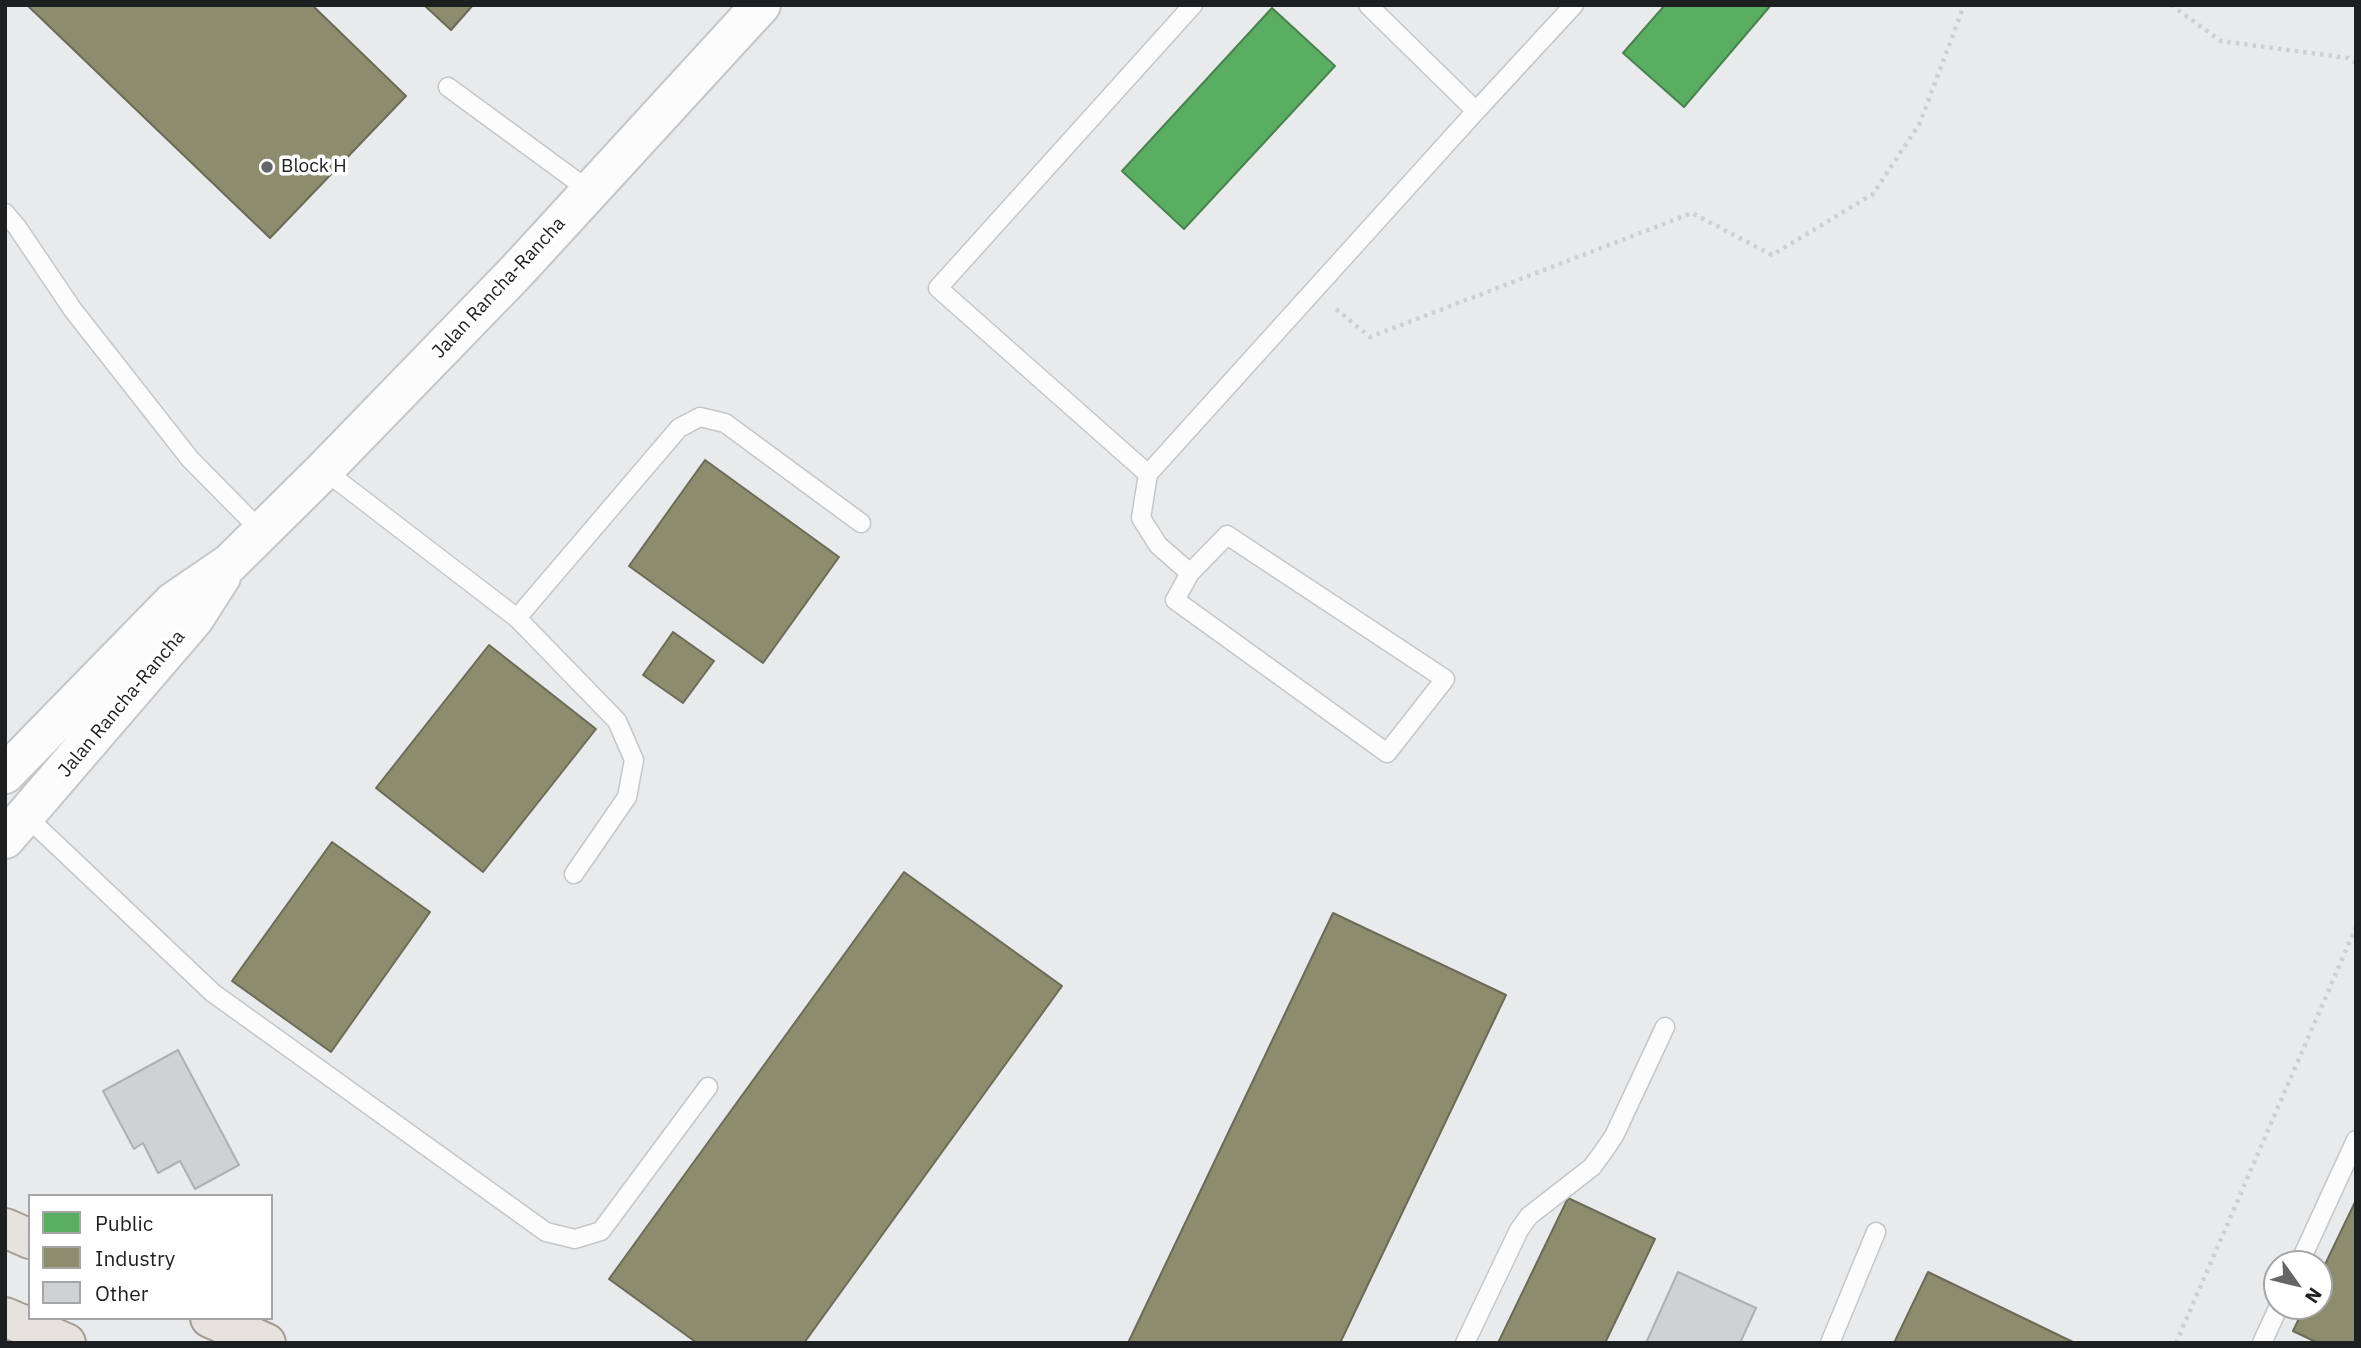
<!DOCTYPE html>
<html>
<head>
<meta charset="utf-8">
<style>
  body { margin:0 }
  #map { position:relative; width:2361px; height:1348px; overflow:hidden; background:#e8eaec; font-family:"IBM Plex Sans",sans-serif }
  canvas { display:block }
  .frame { position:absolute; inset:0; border:7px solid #1d1f21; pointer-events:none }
  .legend { position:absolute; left:28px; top:1194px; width:245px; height:126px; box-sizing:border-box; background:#fff; border:2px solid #a5a5a6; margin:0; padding:9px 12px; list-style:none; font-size:21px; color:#1d1f21 }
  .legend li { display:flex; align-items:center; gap:14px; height:35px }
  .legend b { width:35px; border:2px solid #a5a5a6 }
  .north { position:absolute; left:2263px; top:1250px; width:70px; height:70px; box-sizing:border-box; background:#fff; border:2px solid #a5a5a6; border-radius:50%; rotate:124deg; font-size:19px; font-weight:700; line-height:28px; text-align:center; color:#1d1f21 }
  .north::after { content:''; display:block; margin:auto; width:24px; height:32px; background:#646668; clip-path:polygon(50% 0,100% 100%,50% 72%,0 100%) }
</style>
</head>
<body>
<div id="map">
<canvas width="2361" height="1348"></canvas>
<div class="frame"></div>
<ul class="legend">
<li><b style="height:19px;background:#5aae61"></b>Public</li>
<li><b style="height:19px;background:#8c8c6e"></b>Industry</li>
<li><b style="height:19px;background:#cfd1d2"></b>Other</li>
</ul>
<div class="north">N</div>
</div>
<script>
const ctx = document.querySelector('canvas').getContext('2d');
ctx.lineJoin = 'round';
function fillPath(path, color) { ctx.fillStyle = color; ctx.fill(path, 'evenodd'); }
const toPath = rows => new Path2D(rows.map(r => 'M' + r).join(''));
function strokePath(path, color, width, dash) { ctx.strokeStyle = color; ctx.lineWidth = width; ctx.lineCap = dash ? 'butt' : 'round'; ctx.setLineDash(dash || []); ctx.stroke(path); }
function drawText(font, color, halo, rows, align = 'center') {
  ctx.font = font + ' "IBM Plex Sans",sans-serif'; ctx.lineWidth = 7; ctx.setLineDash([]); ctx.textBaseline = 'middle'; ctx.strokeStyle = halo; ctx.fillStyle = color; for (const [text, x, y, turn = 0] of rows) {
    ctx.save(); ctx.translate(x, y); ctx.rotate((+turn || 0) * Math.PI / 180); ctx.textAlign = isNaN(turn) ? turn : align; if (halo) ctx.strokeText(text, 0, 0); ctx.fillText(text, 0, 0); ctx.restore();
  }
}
const public = toPath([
  [1665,5,1771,5,1684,107,1623,53,1665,5],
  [1272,8,1335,66,1184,229,1122,171,1272,8]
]);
fillPath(public, '#5aae61');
strokePath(public, '#48834e', 2);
const industry = toPath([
  [27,5,312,5,406,96,270,238,27,5],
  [424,5,473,5,451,30,424,5],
  [705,460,839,557,763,663,629,566,705,460],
  [673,632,714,661,683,703,643,675,673,632],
  [489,645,596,729,483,872,376,788,489,645],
  [332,842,430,912,331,1052,232,981,332,842],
  [904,872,1062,986,804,1343,697,1343,609,1279,904,872],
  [1333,913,1506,995,1340,1343,1128,1343,1333,913],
  [1568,1198,1655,1239,1605,1343,1498,1343,1568,1198],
  [2356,1200,2356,1343,2318,1343,2293,1331,2305,1306,2319,1306,2319,1277,2356,1200],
  [1928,1272,2075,1343,1894,1343,1928,1272]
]);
fillPath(industry, '#8c8c6e');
strokePath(industry, '#6b6b57', 2);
const building = toPath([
  [178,1050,239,1165,195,1189,180,1161,158,1173,143,1143,134,1149,103,1091,178,1050],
  [1678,1272,1756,1308,1740,1343,1646,1343,1678,1272]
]);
fillPath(building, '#cfd1d2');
strokePath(building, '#aeb0b1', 2);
const service = toPath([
  [448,87,590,191],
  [1476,111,1574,5],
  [5,213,17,227,73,310,190,459,263,533],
  [324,470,517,618,617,721,634,760,627,797,574,874],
  [1148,474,938,288,1193,5],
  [1227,535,1445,679,1387,753,1175,600,1190,573,1227,535],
  [1190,573,1158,545,1141,518,1148,474,1476,111,1368,5],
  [517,618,679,428,700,417,725,423,861,523],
  [26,816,213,993,546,1232,575,1239,601,1231,708,1087],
  [2299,1264,2356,1140],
  [1465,1343,1519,1230,1529,1216,1592,1167,1603,1152,1614,1136,1665,1027],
  [1830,1343,1876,1232],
  [2262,1343,2279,1306]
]);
const secondary = toPath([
  [5,774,173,602,230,563,324,470,516,272,761,5],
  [5,839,194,619,221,577]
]);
const primary = toPath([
  [5,1228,30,1239],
  [5,1317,66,1343],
  [210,1318,266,1343]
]);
strokePath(service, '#c5c6c8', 21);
strokePath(secondary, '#c5c6c8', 42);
strokePath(primary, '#a49d95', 42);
strokePath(toPath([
  [2171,5,2221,41,2348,58,2356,63],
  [1336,309,1370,337,1692,213,1772,255,1873,194,1920,123,1964,5],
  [2176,1343,2356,927]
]), '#cecfcf', 4.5, [3.5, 5]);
strokePath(service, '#fcfcfc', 18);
strokePath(secondary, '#fcfcfc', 38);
strokePath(primary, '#e6e2dd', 38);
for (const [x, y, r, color] of [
  [267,167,7,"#646668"]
]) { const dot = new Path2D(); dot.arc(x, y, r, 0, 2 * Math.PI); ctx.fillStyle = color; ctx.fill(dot); strokePath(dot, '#fff', 2.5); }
drawText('19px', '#1d1f21', '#fff', [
  ["Block H",281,167]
], 'left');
drawText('19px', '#1d1f21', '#fff', [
  ["Jalan Rancha-Rancha",499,288,-47],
  ["Jalan Rancha-Rancha",122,704,-50]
]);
</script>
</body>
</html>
